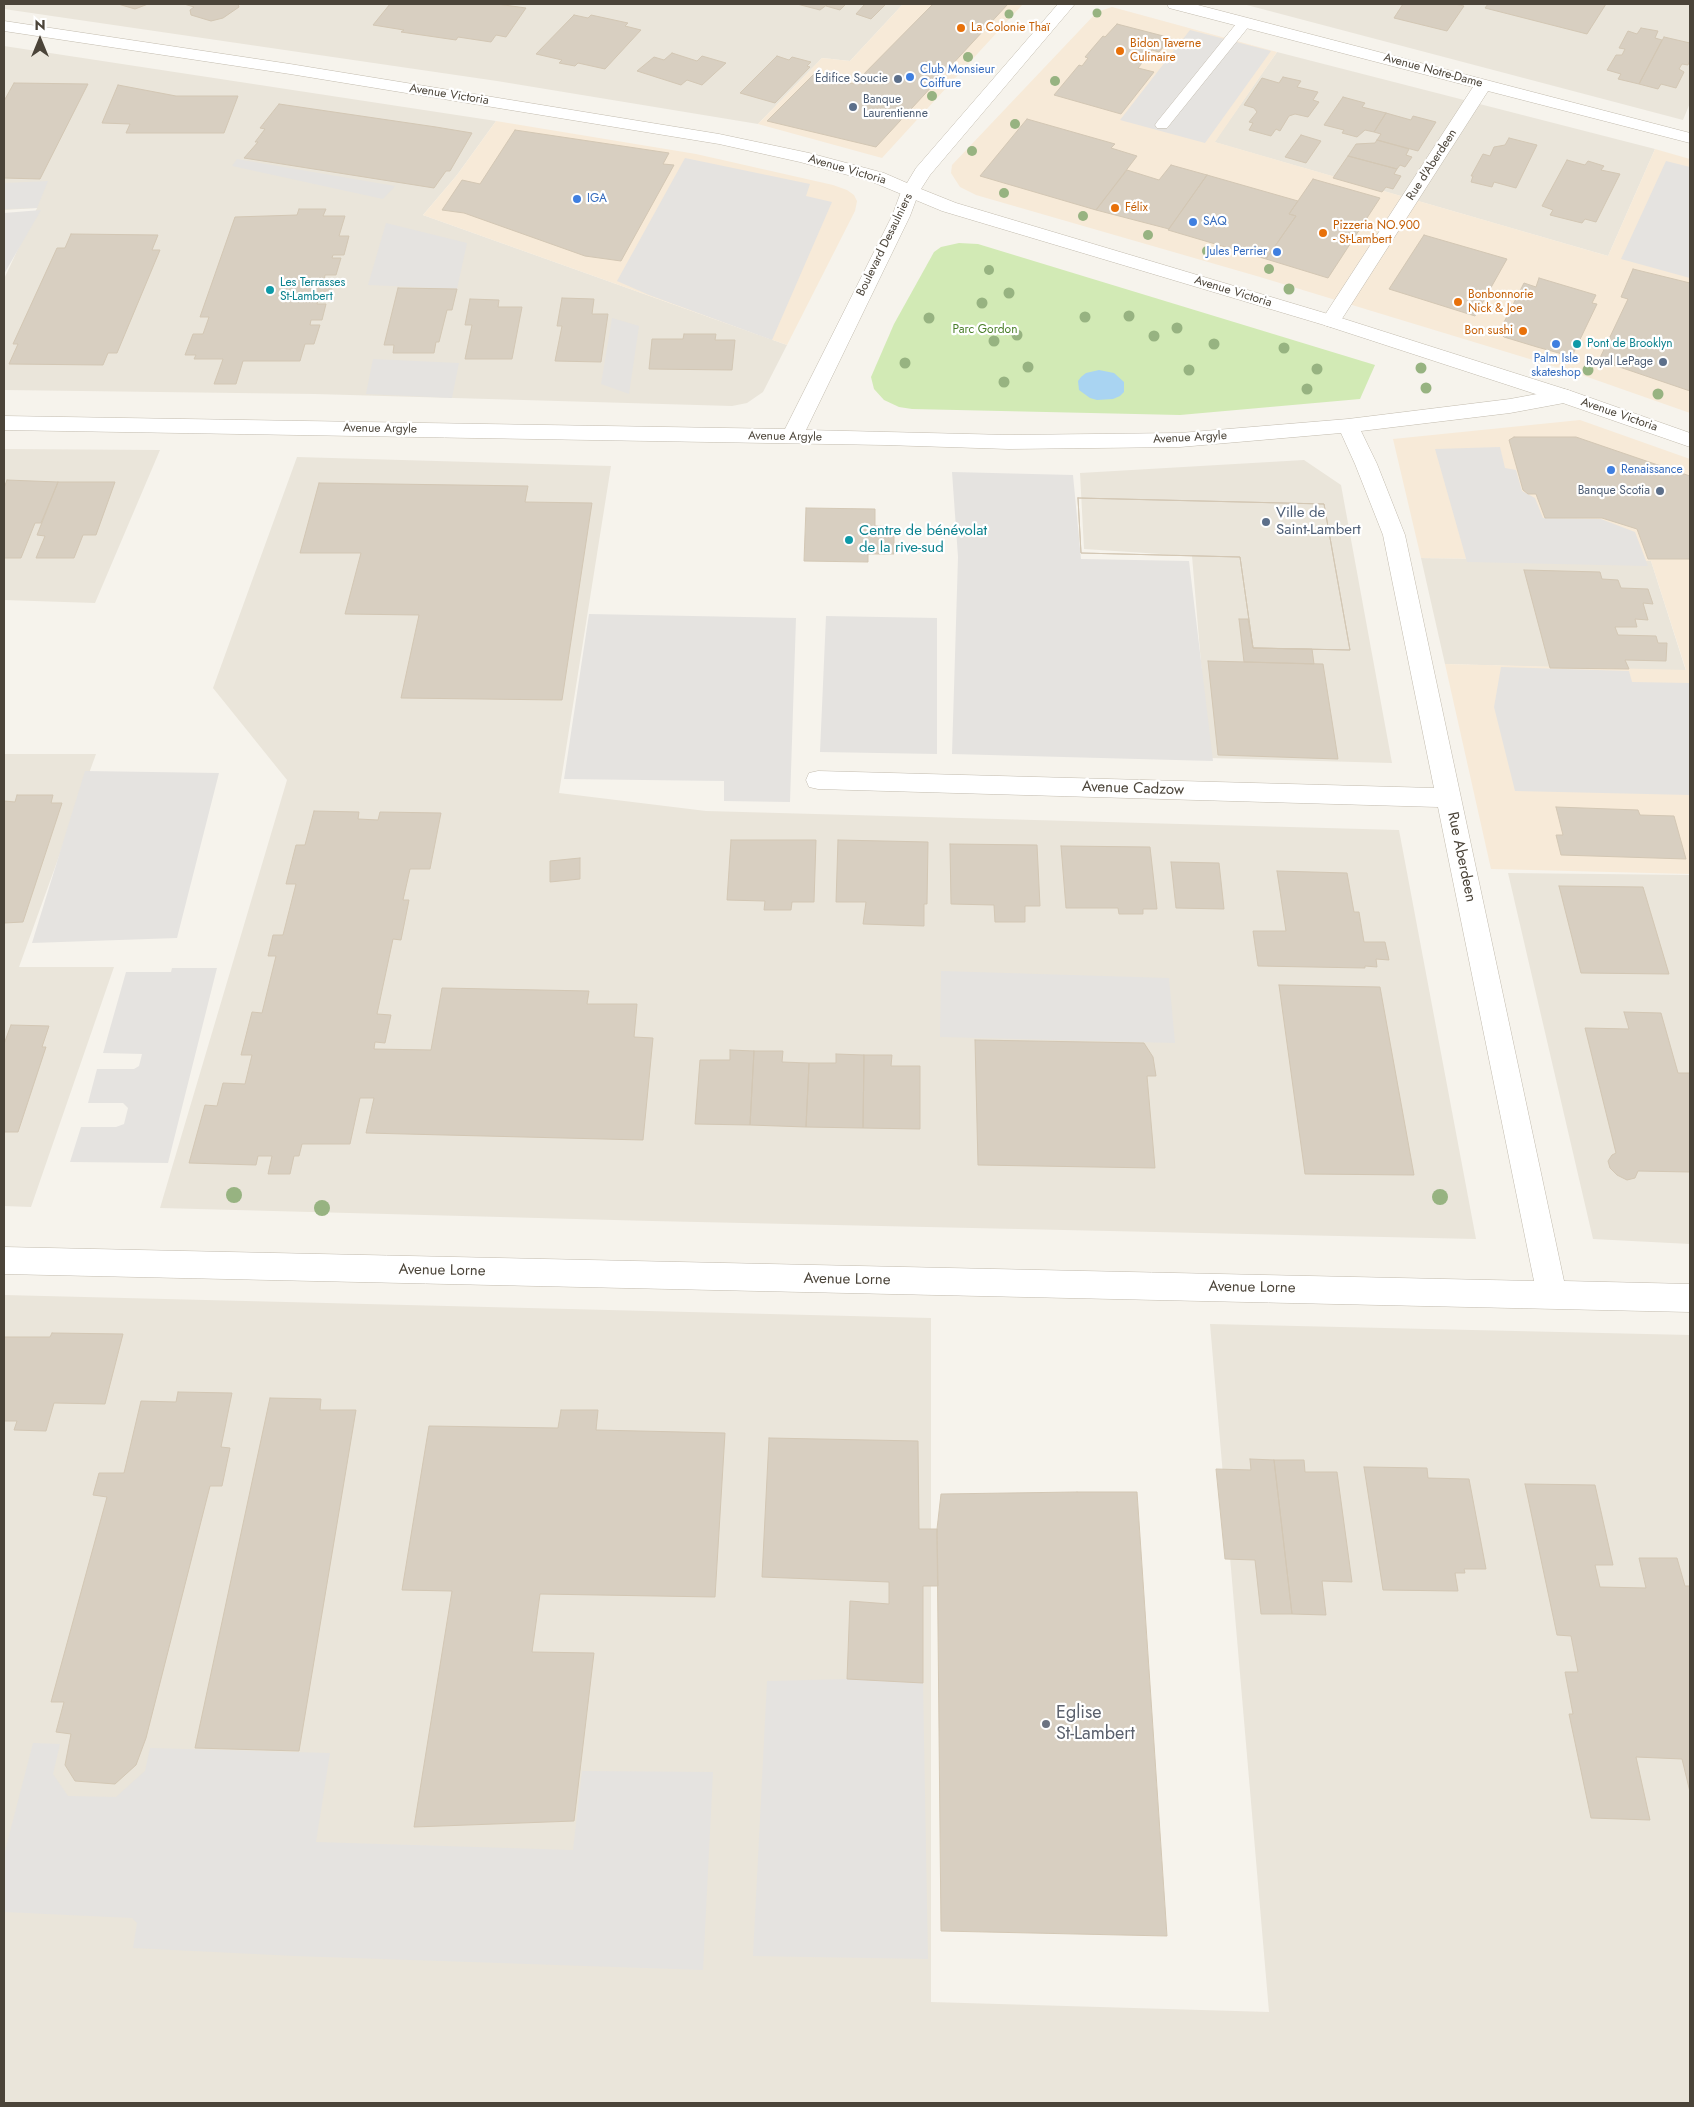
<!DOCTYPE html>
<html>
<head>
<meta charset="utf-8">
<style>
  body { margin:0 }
  #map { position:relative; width:1694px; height:2107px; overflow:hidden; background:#f6f3ec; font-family:Jost,sans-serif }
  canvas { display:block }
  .frame { position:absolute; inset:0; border:5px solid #4b4439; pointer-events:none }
  .north { position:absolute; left:15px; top:15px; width:50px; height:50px; -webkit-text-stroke:4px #fff; paint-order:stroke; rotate:0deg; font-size:14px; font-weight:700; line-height:20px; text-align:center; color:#4b4439 }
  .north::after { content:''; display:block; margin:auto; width:18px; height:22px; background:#4b4439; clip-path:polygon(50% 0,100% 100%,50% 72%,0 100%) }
</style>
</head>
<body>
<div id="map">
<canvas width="1694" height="2107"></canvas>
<div class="frame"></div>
<div class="north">N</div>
</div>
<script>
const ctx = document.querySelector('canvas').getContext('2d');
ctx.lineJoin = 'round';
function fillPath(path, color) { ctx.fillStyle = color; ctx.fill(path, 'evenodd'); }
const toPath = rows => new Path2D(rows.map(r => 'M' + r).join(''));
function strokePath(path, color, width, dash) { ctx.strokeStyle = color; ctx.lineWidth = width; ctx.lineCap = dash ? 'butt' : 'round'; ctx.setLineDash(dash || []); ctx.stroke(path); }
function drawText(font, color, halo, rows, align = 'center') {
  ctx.font = font + ' Jost,sans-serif'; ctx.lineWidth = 4.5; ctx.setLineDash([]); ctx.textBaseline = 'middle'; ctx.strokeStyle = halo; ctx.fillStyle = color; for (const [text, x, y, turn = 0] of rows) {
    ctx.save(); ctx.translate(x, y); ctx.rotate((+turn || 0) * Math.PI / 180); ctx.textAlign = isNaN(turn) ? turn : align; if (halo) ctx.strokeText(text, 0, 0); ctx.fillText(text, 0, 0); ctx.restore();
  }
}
fillPath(toPath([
  [4,4,903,4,850,61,822,58,758,124,497,81,4,9],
  [1243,4,1690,4,1690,103,1683,120],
  [4,46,496,121,457,175,423,215,787,345,763,392,747,403,732,406,315,394,4,390,4,279,37,208,4,210],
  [1277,52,1655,149,1608,256,1214,142],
  [4,449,160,450,95,603,4,600],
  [297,457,611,466,559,793,706,811,1399,830,1476,1239,652,1221,160,1208,287,780,213,688],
  [1304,460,1341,485,1392,763,1209,758,1192,556,1084,549,1080,473],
  [1421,558,1651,561,1686,671,1445,664],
  [4,754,96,754,19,967,114,967,31,1207,4,1206],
  [1508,873,1690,875,1690,1244,1593,1239],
  [4,1295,931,1318,931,2002,1269,2012,1210,1324,1690,1335,1690,2103,4,2103]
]), '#eae5da');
fillPath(toPath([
  [903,4,1023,4,882,158,758,124,822,58,850,61],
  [1112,7,1277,52,1215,142,1608,256,1655,149,1690,159,1690,413,1579,374,1260,277,976,195,960,187,951,173,952,165,1097,12],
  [496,121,696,154,833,185,847,190,854,195,857,201,855,211,787,345,423,215,457,175],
  [1580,420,1690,459,1690,874,1491,869,1445,664,1686,670,1651,561,1421,558,1393,439]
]), '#f7ead8');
fillPath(toPath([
  [959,243,978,244,1375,365,1360,399,1180,415,912,409,899,407,884,400,874,389,871,377,894,324,934,252,941,247]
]), '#d2eab5');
fillPath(toPath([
  [1190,30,1271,51,1205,143,1120,120],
  [685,158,810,184,806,196,832,202,772,340,649,295,617,281],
  [237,159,395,186,383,199,232,166],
  [1666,161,1690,167,1690,278,1621,259],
  [48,181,37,208,4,209,4,183],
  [41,210,4,274,4,213],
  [386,223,467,243,457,289,368,285],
  [612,318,639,326,629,394,601,384],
  [373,359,459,363,452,398,366,394],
  [1500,447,1505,468,1516,470,1522,491,1535,498,1543,518,1601,519,1635,532,1648,566,1467,562,1435,449],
  [952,472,1073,475,1081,559,1189,561,1213,761,952,754,958,557],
  [589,614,796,618,790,802,724,801,724,781,564,779],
  [826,616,937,618,937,754,820,752],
  [1501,667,1629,671,1632,682,1690,683,1690,795,1515,791,1494,707],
  [85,771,219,773,177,938,32,943],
  [172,968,217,968,168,1163,70,1162,81,1127,116,1127,124,1124,128,1108,123,1103,88,1103,97,1069,134,1069,139,1066,142,1054,103,1053,126,972,171,972],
  [941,971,1169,978,1175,1043,940,1037],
  [847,1679,923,1683,928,1959,753,1956,767,1681],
  [33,1743,60,1744,53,1774,68,1796,116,1797,145,1771,150,1748,330,1753,316,1842,573,1850,582,1771,713,1772,703,1970,295,1956,133,1948,137,1923,132,1918,4,1912,4,1855]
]), '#e5e3e0');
fillPath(toPath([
  [1099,370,1114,373,1124,382,1124,392,1120,396,1113,399,1097,400,1090,398,1079,390,1078,381,1081,377,1086,373]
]), '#a9d4f2');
const building = toPath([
  [118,4,148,4,135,9,118,4],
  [184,4,238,4,239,7,223,18,211,21,191,15,190,10,194,7,184,4],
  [390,4,497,4,526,8,506,37,496,35,491,42,458,37,456,40,401,32,404,30,373,25,390,4],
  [797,4,828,4,820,10,797,4],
  [828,4,846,4,840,10,826,6,828,4],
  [865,4,886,4,871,19,856,14,865,4],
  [933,4,1008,4,876,147,767,121,814,74,854,84,933,4],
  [1403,4,1455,4,1464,6,1447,31,1394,18,1403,4],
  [1488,4,1606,4,1587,34,1485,8,1488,4],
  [574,15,588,18,591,15,628,23,625,26,641,30,605,69,578,63,575,66,559,63,562,60,536,54,574,15],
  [1117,24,1171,38,1159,52,1152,50,1138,68,1154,72,1121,114,1054,95,1079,65,1082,66,1088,58,1085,57,1103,36,1105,37,1117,24],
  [1641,28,1658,31,1655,38,1662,40,1639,84,1618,79,1621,74,1607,70,1616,55,1622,55,1625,49,1619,48,1628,31,1637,34,1641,28],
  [1664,37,1690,43,1690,60,1688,65,1682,64,1679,69,1684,72,1676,88,1661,84,1658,89,1639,84,1664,37],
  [672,53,697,61,702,56,726,63,702,85,687,80,681,85,637,71,654,57,664,60,672,53],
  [777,56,789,60,792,57,811,62,807,66,810,67,775,103,740,93,777,56],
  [1283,77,1301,81,1297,87,1318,92,1313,100,1319,102,1308,117,1295,114,1289,116,1280,131,1276,129,1271,136,1249,130,1253,123,1249,122,1257,112,1254,108,1244,105,1262,78,1279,83,1283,77],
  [14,83,88,84,40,179,4,178,4,101,14,83],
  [118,85,176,96,238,96,224,133,126,133,130,124,102,123,118,85],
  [1343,97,1365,103,1362,107,1386,113,1374,132,1365,130,1357,137,1342,133,1344,130,1324,125,1343,97],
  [279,104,436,127,472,133,450,171,446,171,434,188,244,158,258,142,255,142,265,129,260,128,279,104],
  [1386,113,1411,120,1413,116,1436,122,1418,151,1377,140,1381,134,1374,132,1386,113],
  [1027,119,1115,144,1111,148,1137,156,1096,210,980,176,1027,119],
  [515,130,669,153,663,164,674,165,621,261,585,256,464,213,442,210,462,180,480,184,515,130],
  [1301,135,1321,141,1306,163,1285,157,1301,135],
  [1509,138,1537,145,1516,188,1494,182,1492,187,1471,182,1473,176,1471,176,1483,154,1490,156,1494,147,1505,145,1509,138],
  [1377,140,1409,149,1406,155,1412,157,1405,167,1400,165,1397,169,1348,156,1356,144,1375,143,1377,140],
  [1348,156,1397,169,1394,174,1401,176,1393,189,1386,187,1382,192,1333,178,1348,156],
  [1567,160,1585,165,1588,161,1604,166,1601,170,1620,174,1596,222,1585,219,1582,223,1550,215,1553,210,1542,206,1567,160],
  [1171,165,1207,175,1169,229,1096,210,1127,170,1159,180,1171,165],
  [1207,175,1298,201,1289,214,1296,216,1266,259,1168,230,1207,175],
  [1313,179,1380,198,1328,278,1266,259,1296,216,1289,214,1313,179],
  [299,209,326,209,323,216,345,216,339,236,349,236,344,255,333,255,332,258,341,258,336,275,325,275,324,281,334,281,329,299,318,299,317,304,326,304,322,320,311,320,310,325,320,325,314,344,305,344,300,361,243,361,236,384,214,384,223,359,194,359,196,355,185,355,193,334,203,334,209,317,200,317,235,217,297,215,299,209],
  [71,234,158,235,152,250,160,250,117,353,108,353,103,365,9,364,18,344,13,344,57,248,65,248,71,234],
  [1424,235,1507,259,1475,316,1389,289,1424,235],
  [1633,269,1690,283,1690,391,1599,360,1628,299,1621,297,1633,269],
  [1539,278,1596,295,1592,303,1597,304,1573,354,1566,355,1537,347,1504,337,1499,332,1524,283,1536,287,1539,278],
  [398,288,457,289,452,310,447,310,439,342,436,342,434,353,393,353,394,345,384,345,398,288],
  [562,298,594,299,592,314,608,314,601,362,555,361,562,326,557,326,562,298],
  [470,299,499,300,498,307,522,307,512,359,465,359,472,325,465,325,470,299],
  [684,334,716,334,715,340,735,340,732,370,649,369,652,339,683,339,684,334],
  [1514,437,1576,437,1690,476,1690,559,1648,559,1637,529,1602,518,1545,518,1536,494,1528,494,1523,490,1509,440,1514,437],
  [7,480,58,482,41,523,35,523,21,558,4,558,4,488,7,480],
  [58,482,115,482,96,535,83,535,74,558,36,558,45,536,37,535,58,482],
  [319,483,528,486,525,502,592,503,562,700,401,698,419,615,345,614,361,553,300,553,319,483],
  [1078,498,1324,504,1350,650,1253,648,1240,557,1081,553,1078,498],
  [1078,498,1324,504,1350,650,1253,648,1240,557,1081,553,1078,498],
  [806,508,875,509,875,526,894,527,894,554,868,554,868,562,804,561,806,508],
  [1524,570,1600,572,1602,579,1618,580,1621,588,1648,589,1653,604,1643,603,1648,620,1635,619,1637,627,1615,627,1618,635,1656,636,1658,643,1667,643,1666,661,1625,660,1629,669,1550,668,1524,570],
  [1239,619,1248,619,1253,648,1312,649,1314,664,1244,662,1239,619],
  [1208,661,1323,664,1338,759,1218,755,1208,661],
  [17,795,53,795,51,803,62,803,23,922,4,923,4,801,15,802,17,795],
  [1556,807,1638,810,1640,815,1674,816,1686,859,1561,855,1556,835,1563,835,1556,807],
  [314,811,359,812,358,819,378,820,380,812,441,813,430,869,410,869,403,900,409,900,401,940,393,939,377,1014,391,1015,385,1043,375,1042,374,1049,431,1050,442,988,589,991,587,1004,637,1004,634,1037,653,1038,643,1140,366,1133,374,1098,360,1098,350,1144,302,1144,299,1156,294,1156,290,1174,268,1174,272,1156,258,1156,256,1165,189,1163,205,1105,217,1106,223,1083,245,1084,252,1055,241,1055,252,1012,262,1013,276,956,268,956,273,935,283,935,296,884,286,884,296,845,305,845,314,811],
  [731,840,816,840,814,902,792,902,791,910,764,910,765,901,727,900,731,840],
  [838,840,928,842,927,904,924,904,924,926,863,924,866,902,836,902,838,840],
  [950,844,1037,845,1040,906,1025,906,1025,922,995,922,994,905,951,904,950,844],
  [1061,846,1150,847,1157,909,1143,909,1143,914,1119,914,1118,908,1066,908,1061,846],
  [580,858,580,879,550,882,550,861,580,858],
  [1171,862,1219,863,1224,909,1176,908,1171,862],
  [1277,871,1347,873,1354,912,1359,912,1364,942,1385,942,1389,960,1376,959,1377,967,1365,966,1365,968,1258,966,1253,931,1286,931,1277,871],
  [1559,886,1643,887,1669,974,1581,973,1559,886],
  [1279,985,1380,987,1414,1175,1305,1174,1279,985],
  [1624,1012,1661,1013,1678,1073,1690,1073,1690,1172,1638,1171,1635,1178,1627,1180,1617,1175,1610,1168,1608,1161,1612,1155,1616,1153,1585,1028,1629,1029,1624,1012],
  [11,1025,49,1026,42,1047,46,1047,18,1132,4,1132,4,1044,11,1025],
  [975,1040,1144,1043,1153,1057,1156,1076,1147,1076,1155,1168,978,1165,975,1040],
  [730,1050,754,1051,750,1125,695,1124,700,1060,730,1060,730,1050],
  [754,1051,783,1051,782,1062,809,1063,806,1127,750,1125,754,1051],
  [836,1054,864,1055,863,1128,806,1127,809,1063,836,1063,836,1054],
  [864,1055,892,1055,891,1066,920,1066,920,1129,863,1128,864,1055],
  [52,1333,123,1334,105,1404,54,1403,46,1431,14,1430,17,1421,4,1421,4,1337,50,1337,52,1333],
  [178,1392,232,1393,221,1447,230,1448,222,1486,210,1486,146,1738,136,1765,115,1784,75,1781,65,1765,71,1734,56,1732,64,1702,51,1702,107,1497,93,1495,99,1473,124,1473,141,1401,176,1402,178,1392],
  [270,1398,321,1399,320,1410,356,1410,299,1751,195,1748,270,1398],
  [561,1410,598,1410,596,1430,725,1433,715,1597,540,1594,532,1652,594,1653,574,1821,414,1827,452,1591,402,1590,429,1426,558,1428,561,1410],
  [769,1438,918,1441,919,1529,937,1529,938,1586,923,1586,923,1683,847,1679,850,1601,889,1604,889,1582,762,1577,769,1438],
  [1250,1459,1274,1460,1292,1614,1261,1614,1255,1560,1225,1559,1216,1469,1251,1470,1250,1459],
  [1274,1460,1304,1460,1305,1472,1337,1472,1352,1582,1322,1581,1326,1615,1292,1614,1274,1460],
  [1364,1467,1427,1468,1428,1478,1469,1479,1486,1569,1464,1569,1465,1573,1455,1573,1458,1591,1383,1590,1364,1467],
  [1525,1484,1595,1485,1613,1565,1595,1565,1600,1587,1646,1588,1639,1558,1677,1558,1685,1586,1690,1586,1690,1792,1682,1759,1636,1757,1650,1820,1591,1818,1569,1714,1573,1714,1565,1672,1578,1672,1571,1636,1557,1635,1525,1484],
  [1077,1492,1137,1492,1167,1936,941,1931,937,1529,941,1494,1077,1492]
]);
fillPath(building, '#d8cfc1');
strokePath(building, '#d3c7b4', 1);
const service = toPath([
  [1245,18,1252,22,1250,25,1167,128,1157,128,1155,125,1157,122,1240,19,1245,18]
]);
const minor = toPath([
  [1167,4,1194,4,1690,133,1690,143,1488,91,1338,325,1331,327,1324,325,1321,321,1473,87,1169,8,1167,4],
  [910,186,917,188,919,192,910,216,806,430,1009,435,1180,433,1348,419,1510,399,1564,389,1571,391,1574,396,1571,401,1564,403,1510,413,1361,431,1377,464,1405,535,1564,1281,1690,1284,1690,1312,4,1274,4,1247,1534,1281,1438,807,818,789,809,787,806,780,809,773,818,771,1434,788,1383,535,1355,464,1341,433,1180,447,1009,449,885,445,4,430,4,416,785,429,892,216,901,192,903,188,910,186]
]);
const tertiary = toPath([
  [1058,4,1075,4,930,175,921,189,956,203,1338,317,1571,391,1690,433,1690,447,1557,401,1324,325,942,211,870,181,800,162,719,144,290,74,4,31,4,21,290,64,719,134,809,153,884,173,907,183,916,168,1058,4]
]);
strokePath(service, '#c2bbae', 1);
strokePath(minor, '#c2bbae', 1);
strokePath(tertiary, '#c2bbae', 1);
fillPath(service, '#fff');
fillPath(minor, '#fff');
fillPath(tertiary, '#fff');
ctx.fillStyle = '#97b381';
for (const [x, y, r] of [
  [1097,13,4.5],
  [1009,14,4.5],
  [968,57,5],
  [1055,81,5],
  [932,96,5],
  [1015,124,5],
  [972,151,5],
  [1004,193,5],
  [1083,216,5],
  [1148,235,5],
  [1207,251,5],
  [1269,269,5],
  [989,270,5],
  [1289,289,5.5],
  [1009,293,5.5],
  [982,303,5.5],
  [1129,316,5.5],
  [1085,317,5.5],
  [929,318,5.5],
  [1177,328,5.5],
  [1017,335,5.5],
  [1154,336,5.5],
  [994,341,5.5],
  [1214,344,5.5],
  [1284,348,5.5],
  [905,363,5.5],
  [1028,367,5.5],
  [1421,368,5.5],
  [1317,369,5.5],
  [1189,370,5.5],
  [1588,370,5.5],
  [1004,382,5.5],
  [1426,388,5.5],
  [1307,389,5.5],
  [1658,394,5.5],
  [234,1195,8],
  [1440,1197,8],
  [322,1208,8]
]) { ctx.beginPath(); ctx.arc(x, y, r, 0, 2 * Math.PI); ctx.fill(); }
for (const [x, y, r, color] of [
  [961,28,5,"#e8710a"],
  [1120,51,5,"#e8710a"],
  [910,77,5,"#3f7fe0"],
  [898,79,5,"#5c6f8a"],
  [853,107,5,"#5c6f8a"],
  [577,199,5,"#3f7fe0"],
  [1115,208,5,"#e8710a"],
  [1193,222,5,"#3f7fe0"],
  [1323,233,5,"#e8710a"],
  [1277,252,5,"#3f7fe0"],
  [270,290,5,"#0f9aa8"],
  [1458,302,5,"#e8710a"],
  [1523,331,5,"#e8710a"],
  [1556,344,5,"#3f7fe0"],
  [1577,344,5,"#0f9aa8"],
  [1663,362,5,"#5c6f8a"],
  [1611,470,5,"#3f7fe0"],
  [1660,491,5,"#5c6f8a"],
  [1266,522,5,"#5c6f8a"],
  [849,540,5,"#0f9aa8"],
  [1046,1724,5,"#6b7280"]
]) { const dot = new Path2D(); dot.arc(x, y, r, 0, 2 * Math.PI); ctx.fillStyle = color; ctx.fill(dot); strokePath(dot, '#fff', 2); }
drawText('12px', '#c56008', '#fff', [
  ["La Colonie Thaï",971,28],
  ["Bidon Taverne",1130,44],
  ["Culinaire",1130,58],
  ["Félix",1125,208],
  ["Pizzeria NO.900",1333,226],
  ["- St-Lambert",1333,240],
  ["Bonbonnorie",1468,295],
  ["Nick & Joe",1468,309],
  ["Bon sushi",1513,331,"right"]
], 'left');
drawText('12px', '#366cbe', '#fff', [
  ["Club Monsieur",920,70],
  ["Coiffure",920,84],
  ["IGA",587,199],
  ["SAQ",1203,222],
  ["Jules Perrier",1267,252,"right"],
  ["Palm Isle",1556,359,"center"],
  ["skateshop",1556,373,"center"],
  ["Renaissance",1621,470]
], 'left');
drawText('12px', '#4b4439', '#fff', [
  ["Avenue Notre-Dame",1433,71,15],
  ["Avenue Victoria",449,95,9],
  ["Rue d'Aberdeen",1432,165,-57],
  ["Avenue Victoria",847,170,16],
  ["Boulevard Desaulniers",885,245,-64],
  ["Avenue Victoria",1233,292,17],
  ["Avenue Victoria",1619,415,19],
  ["Avenue Argyle",380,429,1],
  ["Avenue Argyle",785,437,1],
  ["Avenue Argyle",1190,438,-3]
]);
drawText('12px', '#4e5e75', '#fff', [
  ["Édifice Soucie",888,79],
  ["Banque",863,100,"left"],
  ["Laurentienne",863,114,"left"],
  ["Royal LePage",1653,362],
  ["Banque Scotia",1650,491]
], 'right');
drawText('12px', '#0d838f', '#fff', [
  ["Les Terrasses",280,283],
  ["St-Lambert",280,297],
  ["Pont de Brooklyn",1587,344]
], 'left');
drawText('12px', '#4a7f2a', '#fff', [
  ["Parc Gordon",985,330]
]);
drawText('15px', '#4e5e75', '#fff', [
  ["Ville de",1276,513],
  ["Saint-Lambert",1276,530]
], 'left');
drawText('15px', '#0d838f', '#fff', [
  ["Centre de bénévolat",859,531],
  ["de la rive-sud",859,548]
], 'left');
drawText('15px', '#4b4439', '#fff', [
  ["Avenue Cadzow",1133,789,2],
  ["Rue Aberdeen",1461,857,78],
  ["Avenue Lorne",442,1271,1],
  ["Avenue Lorne",847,1280,1],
  ["Avenue Lorne",1252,1288,1]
]);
drawText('18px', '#5b616d', '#fff', [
  ["Eglise",1056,1714],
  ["St-Lambert",1056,1735]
], 'left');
</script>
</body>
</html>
